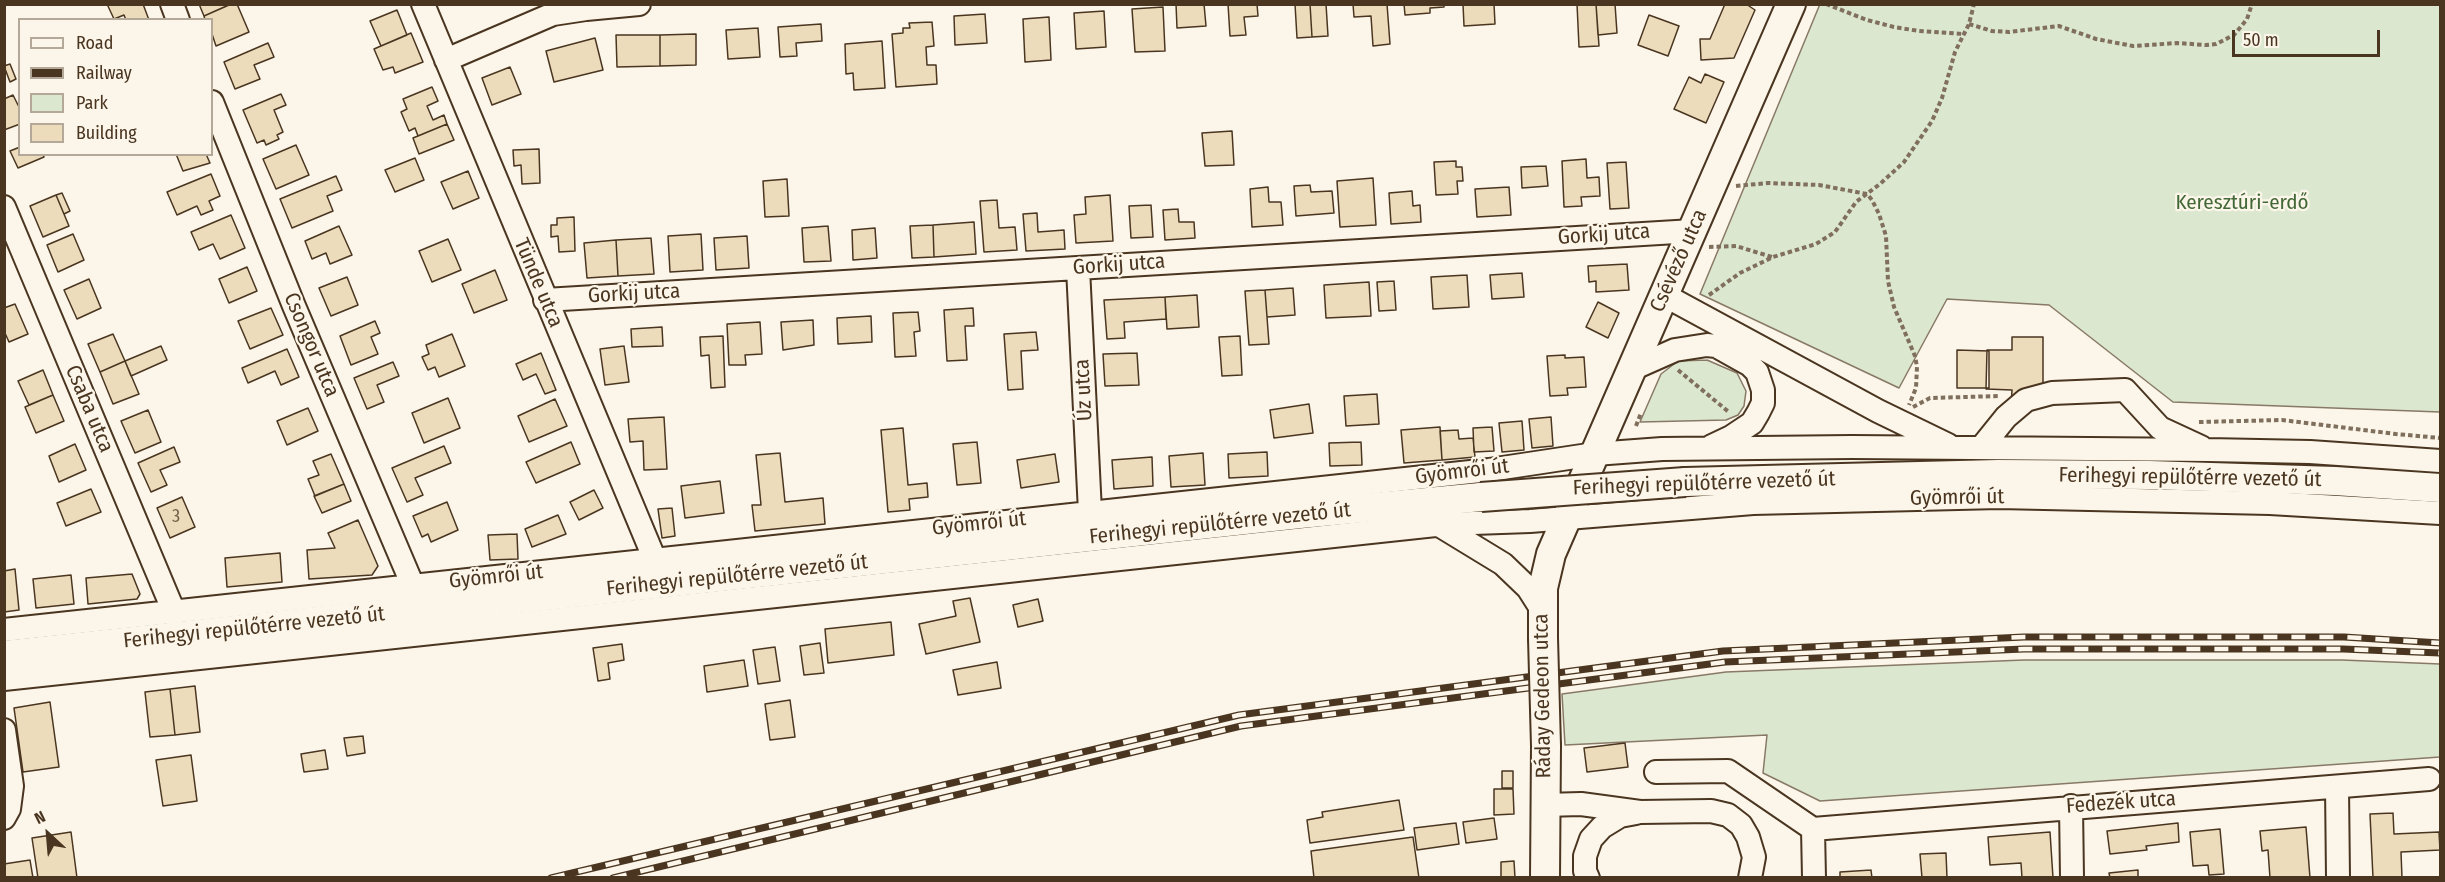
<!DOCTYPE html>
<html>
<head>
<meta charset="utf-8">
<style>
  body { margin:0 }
  #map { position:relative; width:2445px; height:882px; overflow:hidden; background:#fbf6e9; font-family:"Fira Sans Condensed",sans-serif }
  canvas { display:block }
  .frame { position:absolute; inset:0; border:6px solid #4a3520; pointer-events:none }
  .legend { position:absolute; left:18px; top:18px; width:195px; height:138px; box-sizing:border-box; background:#fbf6e9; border:2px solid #b4a999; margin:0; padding:8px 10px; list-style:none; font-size:18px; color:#4a3520 }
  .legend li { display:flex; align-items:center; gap:12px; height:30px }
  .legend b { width:30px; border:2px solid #b4a999 }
  .north { position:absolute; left:18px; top:804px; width:60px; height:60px; -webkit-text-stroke:4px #fbf6e9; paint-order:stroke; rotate:334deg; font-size:16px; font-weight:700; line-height:24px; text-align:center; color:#4a3520 }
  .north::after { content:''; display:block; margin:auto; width:21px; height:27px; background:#4a3520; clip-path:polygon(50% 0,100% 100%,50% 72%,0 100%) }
  .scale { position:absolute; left:2232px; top:30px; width:148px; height:27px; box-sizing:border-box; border:3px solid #4a3520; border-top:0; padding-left:8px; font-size:18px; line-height:21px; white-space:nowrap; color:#4a3520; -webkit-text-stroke:4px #fbf6e9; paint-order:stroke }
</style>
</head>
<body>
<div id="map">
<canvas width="2445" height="882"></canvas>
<div class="frame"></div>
<ul class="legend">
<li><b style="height:8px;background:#fbf6e9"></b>Road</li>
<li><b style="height:8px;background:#4a3520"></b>Railway</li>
<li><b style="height:16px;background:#dce7d0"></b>Park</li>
<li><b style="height:16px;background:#ecdcbc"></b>Building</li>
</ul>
<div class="north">N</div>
<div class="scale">50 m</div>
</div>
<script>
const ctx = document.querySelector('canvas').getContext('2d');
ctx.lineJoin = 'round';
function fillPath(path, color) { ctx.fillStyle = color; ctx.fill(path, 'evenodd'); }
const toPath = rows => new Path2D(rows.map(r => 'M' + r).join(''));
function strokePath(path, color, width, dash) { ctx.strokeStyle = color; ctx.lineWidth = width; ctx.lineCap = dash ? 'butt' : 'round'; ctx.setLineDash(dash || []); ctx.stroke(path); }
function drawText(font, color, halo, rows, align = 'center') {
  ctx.font = font + ' "Fira Sans Condensed",sans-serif'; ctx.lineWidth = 4.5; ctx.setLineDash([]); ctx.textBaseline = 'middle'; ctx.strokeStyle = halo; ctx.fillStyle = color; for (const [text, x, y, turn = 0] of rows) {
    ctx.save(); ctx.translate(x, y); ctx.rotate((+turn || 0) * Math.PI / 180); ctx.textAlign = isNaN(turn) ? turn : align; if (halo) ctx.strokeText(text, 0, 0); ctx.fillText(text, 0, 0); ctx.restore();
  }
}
const green = toPath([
  [1820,4,2440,5,2440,412,2173,402,2049,305,1947,299,1899,388,1700,294,1820,4],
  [1707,360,1737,373,1746,391,1744,406,1738,415,1726,420,1640,422,1661,374,1678,361,1707,360],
  [2024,660,2342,660,2440,664,2440,757,1820,801,1763,773,1767,735,1565,745,1562,694,1726,672,2024,660]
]);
fillPath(green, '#dce7d0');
strokePath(green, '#887966', 1.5);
const building = toPath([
  [107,4,143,4,149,20,126,20,124,15,114,19,107,4],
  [199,4,229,4,229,5,204,16,199,4],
  [237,4,249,32,216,46,212,34,212,20,205,20,204,16,231,4,237,4],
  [1176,4,1204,4,1206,26,1177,28,1176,4],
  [1228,4,1257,4,1258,16,1244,17,1246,35,1230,36,1228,4],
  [1295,4,1310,4,1312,37,1297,38,1295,4],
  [1310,4,1326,4,1328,36,1312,37,1310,4],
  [1353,4,1387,4,1390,44,1373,46,1371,16,1354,17,1353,4],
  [1404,4,1444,4,1444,7,1430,8,1430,13,1405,15,1404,4],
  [1463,4,1494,4,1495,24,1464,26,1463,4],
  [1577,4,1596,4,1599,46,1579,47,1577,4],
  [1596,4,1615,4,1617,33,1598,35,1596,4],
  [1725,4,1746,4,1755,10,1734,58,1701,60,1700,39,1710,39,1725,4],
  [1163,7,1165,51,1135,52,1132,9,1163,7],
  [397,10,407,35,381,46,370,21,397,10],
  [1104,11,1106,47,1076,49,1074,13,1104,11],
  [985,14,987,43,955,45,954,16,985,14],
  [1649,15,1679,26,1668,56,1638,45,1649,15],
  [1049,17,1051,60,1025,62,1023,19,1049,17],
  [932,22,934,46,926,47,927,65,936,65,937,84,896,87,892,34,903,33,903,28,910,28,909,23,932,22],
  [821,24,822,41,796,43,797,56,780,57,778,27,821,24],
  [758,28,760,57,728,59,726,30,758,28],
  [411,33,423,62,395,73,393,67,383,70,374,49,411,33],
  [696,34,696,65,660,66,660,35,696,34],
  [616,35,660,35,660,66,617,67,616,35],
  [595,38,603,70,554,82,546,51,595,38],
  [882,41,885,88,854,90,853,73,846,74,845,44,882,41],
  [268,43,274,57,254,65,260,79,235,89,224,62,268,43],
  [10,64,16,79,10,82,4,66,10,64],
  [510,67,521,94,492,105,482,78,510,67],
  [1705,74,1724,82,1706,123,1674,109,1689,77,1701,83,1705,74],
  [432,87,438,101,427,106,433,120,444,115,447,124,418,136,415,128,409,131,401,112,407,109,403,99,432,87],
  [281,94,286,105,274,110,283,132,277,135,279,139,266,145,264,140,257,143,243,110,281,94],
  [13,95,20,109,20,124,4,130,4,99,13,95],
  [447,124,454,140,419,154,413,138,447,124],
  [1232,131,1234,165,1205,166,1202,133,1232,131],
  [296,145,309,175,276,189,263,159,296,145],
  [20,147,20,154,43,154,44,157,18,168,10,151,20,147],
  [539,149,540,183,522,184,521,165,514,166,513,150,539,149],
  [176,154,206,154,210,163,183,171,176,154],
  [415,158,424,180,395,192,385,170,415,158],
  [1586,159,1587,178,1599,177,1600,196,1581,197,1582,206,1564,207,1562,161,1586,159],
  [1456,161,1456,167,1462,167,1463,181,1457,181,1458,194,1436,195,1434,162,1456,161],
  [1626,162,1629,208,1610,209,1607,163,1626,162],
  [1546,166,1548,186,1522,188,1521,167,1546,166],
  [468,171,479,198,453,209,441,182,468,171],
  [211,174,220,196,209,201,213,210,201,215,197,206,177,215,167,192,211,174],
  [336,176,342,190,327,196,333,211,292,228,280,199,336,176],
  [1373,178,1376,225,1340,227,1337,181,1373,178],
  [787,179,789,216,765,217,763,181,787,179],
  [1310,185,1311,192,1332,191,1334,213,1296,216,1294,186,1310,185],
  [1268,187,1269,202,1281,202,1283,225,1252,227,1250,189,1268,187],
  [1509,187,1511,215,1477,217,1475,189,1509,187],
  [1412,191,1413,206,1420,205,1421,222,1391,224,1389,193,1412,191],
  [62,193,70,211,64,214,56,195,62,193],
  [56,195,69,226,43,237,30,206,56,195],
  [1110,195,1113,241,1076,243,1074,215,1086,214,1085,197,1110,195],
  [997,200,999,228,1015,227,1017,250,984,252,980,201,997,200],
  [1151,205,1153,237,1131,238,1129,206,1151,205],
  [1178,209,1179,222,1194,222,1195,238,1165,240,1163,210,1178,209],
  [1037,213,1038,232,1064,230,1065,249,1026,251,1023,214,1037,213],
  [231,215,245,248,220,259,213,244,199,250,191,232,231,215],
  [574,217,575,251,559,252,558,236,551,237,551,225,557,225,557,218,574,217],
  [974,222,976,254,934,257,933,225,974,222],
  [933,225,934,257,912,258,910,226,933,225],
  [339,226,352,255,330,264,326,253,312,259,305,241,339,226],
  [828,226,831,261,804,262,802,228,828,226],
  [875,228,877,258,853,260,852,230,875,228],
  [73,234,84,260,58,272,47,245,73,234],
  [701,234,703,270,670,272,668,236,701,234],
  [747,236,749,268,716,270,714,238,747,236],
  [651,238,654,274,618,276,616,240,651,238],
  [448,239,461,270,432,282,419,251,448,239],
  [616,240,618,276,587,278,584,243,616,240],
  [1627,264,1629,290,1596,292,1596,281,1589,282,1588,266,1627,264],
  [247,267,257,291,229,303,219,279,247,267],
  [495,270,507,300,474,313,462,284,495,270],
  [1522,273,1524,297,1492,299,1490,275,1522,273],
  [1467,275,1469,307,1433,309,1431,277,1467,275],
  [347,277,358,305,331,316,319,288,347,277],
  [89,279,101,308,77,319,64,290,89,279],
  [1394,281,1396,310,1379,311,1377,282,1394,281],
  [1369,282,1371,316,1326,318,1324,285,1369,282],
  [1293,288,1295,315,1267,317,1265,290,1293,288],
  [1265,290,1269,344,1249,345,1245,291,1265,290],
  [1197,295,1199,327,1167,329,1165,297,1197,295],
  [1165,297,1166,319,1124,322,1125,338,1107,339,1104,300,1165,297],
  [1598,302,1619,313,1608,338,1586,327,1598,302],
  [15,304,28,334,9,342,4,331,4,308,15,304],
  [271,308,283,335,250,349,238,321,271,308],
  [973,308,974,326,965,326,967,360,947,361,944,310,973,308],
  [918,312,920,331,914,332,916,356,895,357,893,313,918,312],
  [871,316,872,342,838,344,837,318,871,316],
  [813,320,814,345,783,350,781,322,813,320],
  [375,321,380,333,371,337,378,354,351,365,340,336,375,321],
  [760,322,762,354,745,355,746,365,729,365,727,324,760,322],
  [662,327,663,346,632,347,631,329,662,327],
  [1036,332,1038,350,1021,351,1023,389,1008,390,1004,334,1036,332],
  [113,334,125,361,100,372,88,344,113,334],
  [452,334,465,366,439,377,435,367,428,370,422,357,429,354,426,345,452,334],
  [723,336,725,387,711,388,709,355,701,356,700,337,723,336],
  [1240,336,1242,375,1222,376,1219,337,1240,336],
  [2012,337,2043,337,2043,406,2011,406,2012,390,1986,389,1987,350,2012,350,2012,337],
  [161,346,167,360,131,376,125,361,161,346],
  [624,346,629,382,605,385,600,349,624,346],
  [287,349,299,377,281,385,275,371,248,383,242,368,287,349],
  [1957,350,1989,351,1989,388,1957,388,1957,350],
  [541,353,556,390,545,394,536,374,523,380,516,364,541,353],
  [1137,353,1139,385,1105,386,1103,354,1137,353],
  [1565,355,1565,358,1584,357,1586,387,1567,388,1568,395,1550,396,1547,356,1565,355],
  [125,361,139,394,113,404,100,372,125,361],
  [393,362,399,376,377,385,384,402,367,409,354,378,393,362],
  [43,370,53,395,29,405,18,381,43,370],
  [1377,394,1379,424,1346,426,1344,396,1377,394],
  [53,395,64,421,36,433,25,407,53,395],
  [448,398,460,428,424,443,412,413,448,398],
  [555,399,567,426,529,442,518,416,555,399],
  [1309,404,1313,433,1274,438,1270,410,1309,404],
  [308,408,318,431,287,445,277,421,308,408],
  [148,410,161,442,135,453,121,421,148,410],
  [664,417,667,469,644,470,643,441,630,442,628,419,664,417],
  [1551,417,1553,446,1532,448,1529,419,1551,417],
  [1522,421,1524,450,1502,452,1499,423,1522,421],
  [1440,427,1442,460,1404,463,1401,430,1440,427],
  [1492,427,1494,451,1474,452,1473,428,1492,427],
  [903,428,908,485,927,483,928,497,909,499,910,510,888,512,881,430,903,428],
  [1458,430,1459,439,1473,438,1475,457,1442,460,1440,431,1458,430],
  [571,442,580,464,536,483,526,462,571,442],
  [977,442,981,483,957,485,953,444,977,442],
  [1361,442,1362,465,1330,466,1329,443,1361,442],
  [75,444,86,470,59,482,49,456,75,444],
  [444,446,451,463,415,478,423,495,407,502,392,468,444,446],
  [174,447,180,462,160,470,167,485,151,492,138,463,174,447],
  [1267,452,1268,476,1229,478,1228,454,1267,452],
  [780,453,785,502,823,498,825,524,755,531,752,505,761,505,756,455,780,453],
  [1203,453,1205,485,1171,487,1169,456,1203,453],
  [331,454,344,484,315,496,308,479,319,475,313,461,331,454],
  [1055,454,1059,482,1021,488,1017,460,1055,454],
  [1152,457,1153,486,1114,489,1112,460,1152,457],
  [720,481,724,513,685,518,681,486,720,481],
  [344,484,351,501,322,513,314,496,344,484],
  [91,489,101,512,66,526,57,503,91,489],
  [594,490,603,508,579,520,570,502,594,490],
  [182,497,195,527,170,538,157,508,182,497],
  [447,502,458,530,431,542,428,534,422,537,413,516,447,502],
  [672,508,675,536,662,538,658,509,672,508],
  [558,515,566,534,532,547,525,529,558,515],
  [358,520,378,566,372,575,309,579,307,550,335,548,328,533,358,520],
  [517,534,518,559,490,560,488,535,517,534],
  [280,553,282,582,227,587,225,558,280,553],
  [15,569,19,610,4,612,4,571,15,569],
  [132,574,140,594,137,599,88,604,86,578,132,574],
  [71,575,74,604,36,608,33,579,71,575],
  [970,598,980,642,926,654,919,624,956,616,953,601,970,598],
  [1038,599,1043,621,1018,627,1013,605,1038,599],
  [891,622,894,655,828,663,825,629,891,622],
  [820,643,824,673,804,675,800,646,820,643],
  [622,644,624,660,608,663,610,679,598,681,593,648,622,644],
  [775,647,780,681,758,684,753,650,775,647],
  [744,660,748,686,707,692,704,666,744,660],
  [997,662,1001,688,958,695,953,670,997,662],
  [195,686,200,732,175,735,170,689,195,686],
  [170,689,175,735,150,737,145,692,170,689],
  [790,700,795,737,770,740,765,704,790,700],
  [50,702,59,767,23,772,14,708,50,702],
  [363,736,365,753,347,756,344,738,363,736],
  [1625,743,1628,767,1587,772,1584,748,1625,743],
  [325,750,328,769,304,772,301,754,325,750],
  [191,755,197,801,163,806,156,760,191,755],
  [1502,771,1513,771,1513,788,1502,788,1502,771],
  [1494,789,1513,789,1514,814,1494,815,1494,789],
  [1399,800,1404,830,1310,843,1307,820,1323,817,1322,812,1399,800],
  [2393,813,2394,834,2439,832,2440,850,2401,852,2402,878,2373,878,2370,814,2393,813],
  [1494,818,1497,839,1466,843,1463,822,1494,818],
  [1456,823,1459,844,1417,850,1414,828,1456,823],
  [2178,823,2179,842,2146,846,2147,850,2110,854,2107,831,2178,823],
  [2306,827,2310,878,2270,878,2268,850,2262,851,2260,831,2306,827],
  [2220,829,2224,874,2209,875,2208,865,2193,866,2190,832,2220,829],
  [71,832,77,878,38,878,32,838,71,832],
  [2050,832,2053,878,2022,878,2021,863,1990,865,1988,837,2050,832],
  [1413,837,1419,878,1314,878,1311,851,1413,837],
  [1946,853,1947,878,1922,878,1920,854,1946,853],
  [30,860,33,878,4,878,4,864,30,860],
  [1514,861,1515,878,1501,878,1501,862,1514,861],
  [1871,870,1872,878,1840,878,1840,872,1871,870],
  [2138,870,2138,878,2110,878,2109,873,2138,870]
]);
fillPath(building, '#ecdcbc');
strokePath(building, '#4a3520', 1.5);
const minor = toPath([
  [172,4,178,20],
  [423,4,655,560],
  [446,60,553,14,586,9,639,4],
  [212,102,294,306,413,586],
  [4,207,174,612],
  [1078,268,1090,512],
  [1664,295,1878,411,1948,445],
  [545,300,1693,231],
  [1632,369,1675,350,1707,345,1716,346,1750,365,1757,372,1763,390,1763,403,1758,413,1752,423,1731,437,1712,446],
  [1981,448,2006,417,2026,400,2052,393,2125,390,2160,428,2201,447],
  [1439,525,1503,564,1528,588,1542,610],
  [4,630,1489,470,1595,454,1662,449,1852,447,2208,450,2310,452,2440,461],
  [4,679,1445,524,1530,521,1753,503,1999,497,2270,503,2440,513],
  [4,730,12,786,9,809,4,818],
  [1656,772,1728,771,1813,829],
  [2337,787,2338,878],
  [1544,805,1581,804,1640,812,1711,811,1728,815,1741,825,1748,837,1754,857,1750,878],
  [2071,806,2072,878],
  [1813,829,2429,779],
  [1813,829,1814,878],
  [1588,878,1585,871,1585,856,1591,839,1602,827,1620,816,1636,813]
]);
const major = toPath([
  [1685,482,1998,474,2149,475,2335,481,2440,488],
  [1543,638,1543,588,1551,554,1791,4],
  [4,655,1300,514,1481,497],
  [1545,878,1546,746]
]);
strokePath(minor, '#4a3520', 26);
strokePath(major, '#4a3520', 32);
strokePath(toPath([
  [1826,4,1867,20,1894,27,1919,31,1963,34],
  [1969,24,1992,31,2009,32,2059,26,2096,39,2133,46,2177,43,2206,45,2216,44,2234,35,2247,19,2252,4],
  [1736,186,1768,183,1819,185,1867,194,1872,200,1879,214,1886,236,1888,281,1894,307,1915,356,1917,367,1916,388,1909,405],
  [1709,247,1736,246,1772,257],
  [1709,295,1740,273,1773,257,1816,244,1835,232,1856,202,1880,184,1904,162,1932,121,1942,98,1955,52,1969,24,1974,4],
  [1678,370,1730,413],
  [1913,407,1930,398,2000,396],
  [2199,422,2282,420,2396,434,2440,438],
  [1636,426,1641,413]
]), '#7f6f5c', 4, [4.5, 3]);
strokePath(minor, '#fbf6e9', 22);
strokePath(major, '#fbf6e9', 28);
const rail = toPath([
  [551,878,1239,715,1723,651,2024,637,2344,637,2440,643],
  [613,878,1241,726,1725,662,2024,649,2343,649,2440,653]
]);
strokePath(rail, '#4a3520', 7);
strokePath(rail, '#fbf6e9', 4.5, [14]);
const majorBridge = toPath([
  [1481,497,1685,482],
  [1543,638,1546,746]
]);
strokePath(majorBridge, '#4a3520', 32, []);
strokePath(majorBridge, '#fbf6e9', 28);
drawText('18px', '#725f47', null, [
  ["3",176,517]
]);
drawText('21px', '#436837', '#fbf6e9', [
  ["Keresztúri-erdő",2242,203]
]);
drawText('21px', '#4a3520', '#fbf6e9', [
  ["Gorkij utca",1604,235,-4],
  ["Csévéző utca",1679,261,-66],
  ["Gorkij utca",1119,265,-4],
  ["Tünde utca",538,283,67],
  ["Gorkij utca",634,294,-3],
  ["Csongor utca",311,345,67],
  ["Úz utca",1084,390,-93],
  ["Csaba utca",89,409,67],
  ["Gyömrői út",1462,472,-7],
  ["Ferihegyi repülőtérre vezető út",2190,478,1],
  ["Ferihegyi repülőtérre vezető út",1704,484,-2],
  ["Gyömrői út",1957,498,-1],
  ["Gyömrői út",979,524,-6],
  ["Ferihegyi repülőtérre vezető út",1220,524,-6],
  ["Ferihegyi repülőtérre vezető út",737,576,-6],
  ["Gyömrői út",496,577,-6],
  ["Ferihegyi repülőtérre vezető út",254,628,-6],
  ["Ráday Gedeon utca",1543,696,-91],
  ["Fedezék utca",2121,803,-4]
]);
</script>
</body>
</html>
